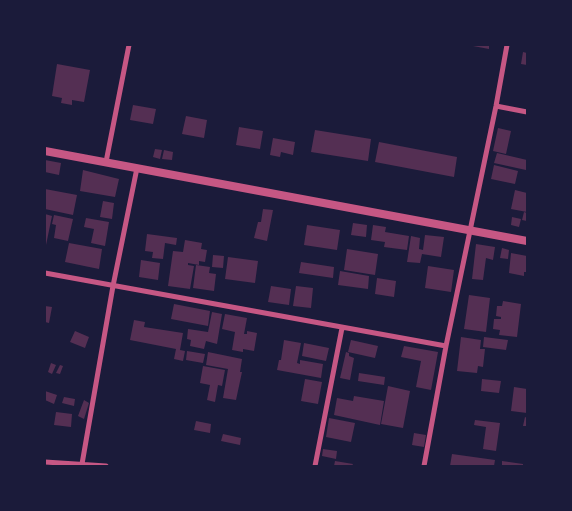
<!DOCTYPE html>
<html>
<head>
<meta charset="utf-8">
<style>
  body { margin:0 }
  #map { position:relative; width:572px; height:511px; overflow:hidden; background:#1b1b3a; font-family:Ubuntu,sans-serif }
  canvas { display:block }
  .frame { position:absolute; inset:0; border:46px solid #1b1b3a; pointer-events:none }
</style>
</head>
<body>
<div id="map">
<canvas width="572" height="511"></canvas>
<div class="frame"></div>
</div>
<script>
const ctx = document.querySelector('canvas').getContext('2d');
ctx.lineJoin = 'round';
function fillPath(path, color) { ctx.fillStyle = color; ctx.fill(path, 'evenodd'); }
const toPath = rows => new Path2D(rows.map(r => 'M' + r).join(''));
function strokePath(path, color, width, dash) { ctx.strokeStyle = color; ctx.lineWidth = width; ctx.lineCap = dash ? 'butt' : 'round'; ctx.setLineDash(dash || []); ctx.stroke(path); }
fillPath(toPath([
  [473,45,489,45,489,49,473,46],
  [523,52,527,53,527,65,521,64],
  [57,64,90,70,84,102,72,100,72,105,61,103,62,98,52,96],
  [133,105,156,109,153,124,130,120],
  [186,116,207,120,204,138,182,134],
  [239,127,263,131,260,149,236,145],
  [498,128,511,131,506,154,493,151],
  [315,130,371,139,368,161,311,152],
  [273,138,295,142,293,155,281,152,280,157,270,155],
  [379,142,457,157,454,177,375,162],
  [155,149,162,150,160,159,153,157],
  [164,150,173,152,172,160,162,159],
  [497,153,527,160,526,170,494,163],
  [45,160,61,163,59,175,45,172],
  [494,165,518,171,515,184,491,179],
  [83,170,119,179,115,197,80,191],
  [45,189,77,195,73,215,45,209],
  [515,190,527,193,527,212,511,209],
  [103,201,114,203,112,219,100,217],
  [263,209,273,210,267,241,254,238,258,222,261,222],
  [524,212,527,213,527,221,522,220],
  [45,214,52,216,46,245,45,245],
  [54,215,73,219,68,241,54,238,56,225,52,224],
  [512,217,521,219,519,227,511,225],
  [86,218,109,222,105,246,91,243,94,229,84,227],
  [353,223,367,225,366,237,351,235],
  [307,225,340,230,337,250,304,245],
  [373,225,386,227,385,232,409,236,407,250,384,247,385,242,371,240],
  [147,234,177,238,176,245,165,243,163,259,152,258,153,252,145,251],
  [425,235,444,237,441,257,422,254,420,263,407,262,411,236,420,238,419,249,423,250],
  [185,240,202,243,201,249,207,250,205,262,199,261,199,265,188,263,188,265,194,266,190,289,168,286,173,251,183,252],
  [69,243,102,249,99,269,65,262],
  [476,244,495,247,493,260,486,258,483,280,472,279],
  [502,248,509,250,508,259,500,258],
  [347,249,378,254,375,275,344,270],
  [511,253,527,256,527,272,524,272,524,276,509,273],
  [213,255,224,256,223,268,212,267],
  [228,257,258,261,255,283,225,279],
  [141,260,160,263,158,280,139,277],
  [301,262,334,267,333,278,299,273],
  [196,265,210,267,209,273,216,274,214,291,193,288],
  [428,266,454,270,451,292,425,288],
  [340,271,369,276,368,289,338,285],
  [377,278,396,281,394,297,375,294],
  [271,286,291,289,289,305,268,302],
  [296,286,313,288,311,308,293,306],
  [469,295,490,298,486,332,464,329],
  [503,301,521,304,517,337,499,335,500,330,493,329,494,319,501,319,501,317,496,316,497,306,502,306],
  [174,304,210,311,208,326,171,319],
  [45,306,52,307,49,323,45,322],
  [212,312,222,314,217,344,206,341,204,349,190,346,191,340,187,339,188,329,208,332],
  [225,314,247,318,244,334,247,334,247,331,257,333,254,351,243,349,243,352,232,350,235,332,222,329],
  [134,320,145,322,144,327,183,333,180,350,185,351,183,361,174,359,176,349,130,340],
  [75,331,89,337,85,348,70,342],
  [461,337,481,340,480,349,485,349,483,367,478,366,477,373,457,371],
  [484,337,508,340,506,350,483,347],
  [284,340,301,343,297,363,300,364,300,360,323,364,321,378,277,370,279,360,281,360],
  [351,340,378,346,375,358,348,352],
  [304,343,329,348,326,361,302,356],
  [404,346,438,352,431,390,416,387,421,361,401,357],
  [187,351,205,354,203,363,186,360],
  [208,352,242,359,240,372,242,372,236,400,223,398,228,369,206,365],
  [346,352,349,353,349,356,354,358,350,380,340,378],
  [51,363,56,365,52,374,48,372],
  [60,365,63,366,60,374,56,373],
  [203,366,225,370,222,386,218,385,215,402,207,400,210,385,200,383],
  [359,373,385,377,384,385,358,381],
  [305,379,322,382,318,404,301,401],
  [482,379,501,381,499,393,481,391],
  [388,386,410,391,403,428,381,424],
  [514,387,527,389,527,413,511,411],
  [45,391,57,395,54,404,45,400],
  [354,396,384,401,380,425,334,415,337,398,353,401],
  [64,397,75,399,74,406,62,403],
  [84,400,89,403,84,419,78,416],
  [56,412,72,414,71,427,54,425],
  [525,417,527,418,527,426,523,426],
  [329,418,355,423,351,442,326,437],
  [475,420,500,423,496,451,483,449,486,427,474,425],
  [196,421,211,424,210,433,194,430],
  [414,433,426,435,424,447,412,445],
  [223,434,241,438,240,445,221,441],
  [323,449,337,451,336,459,322,456],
  [452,454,495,460,494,466,450,466],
  [335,461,353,464,352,466,334,466],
  [502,461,523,464,523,466,502,466]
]), '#542f53');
strokePath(toPath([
  [496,106,527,112],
  [106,162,129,45],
  [45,273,446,346],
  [45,462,106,466],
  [82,464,113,286,137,168],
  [315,466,342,328],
  [424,466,446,346,496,106,507,45]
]), '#c65784', 5);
strokePath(toPath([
  [45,151,527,241]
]), '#c65784', 8);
</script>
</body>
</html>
